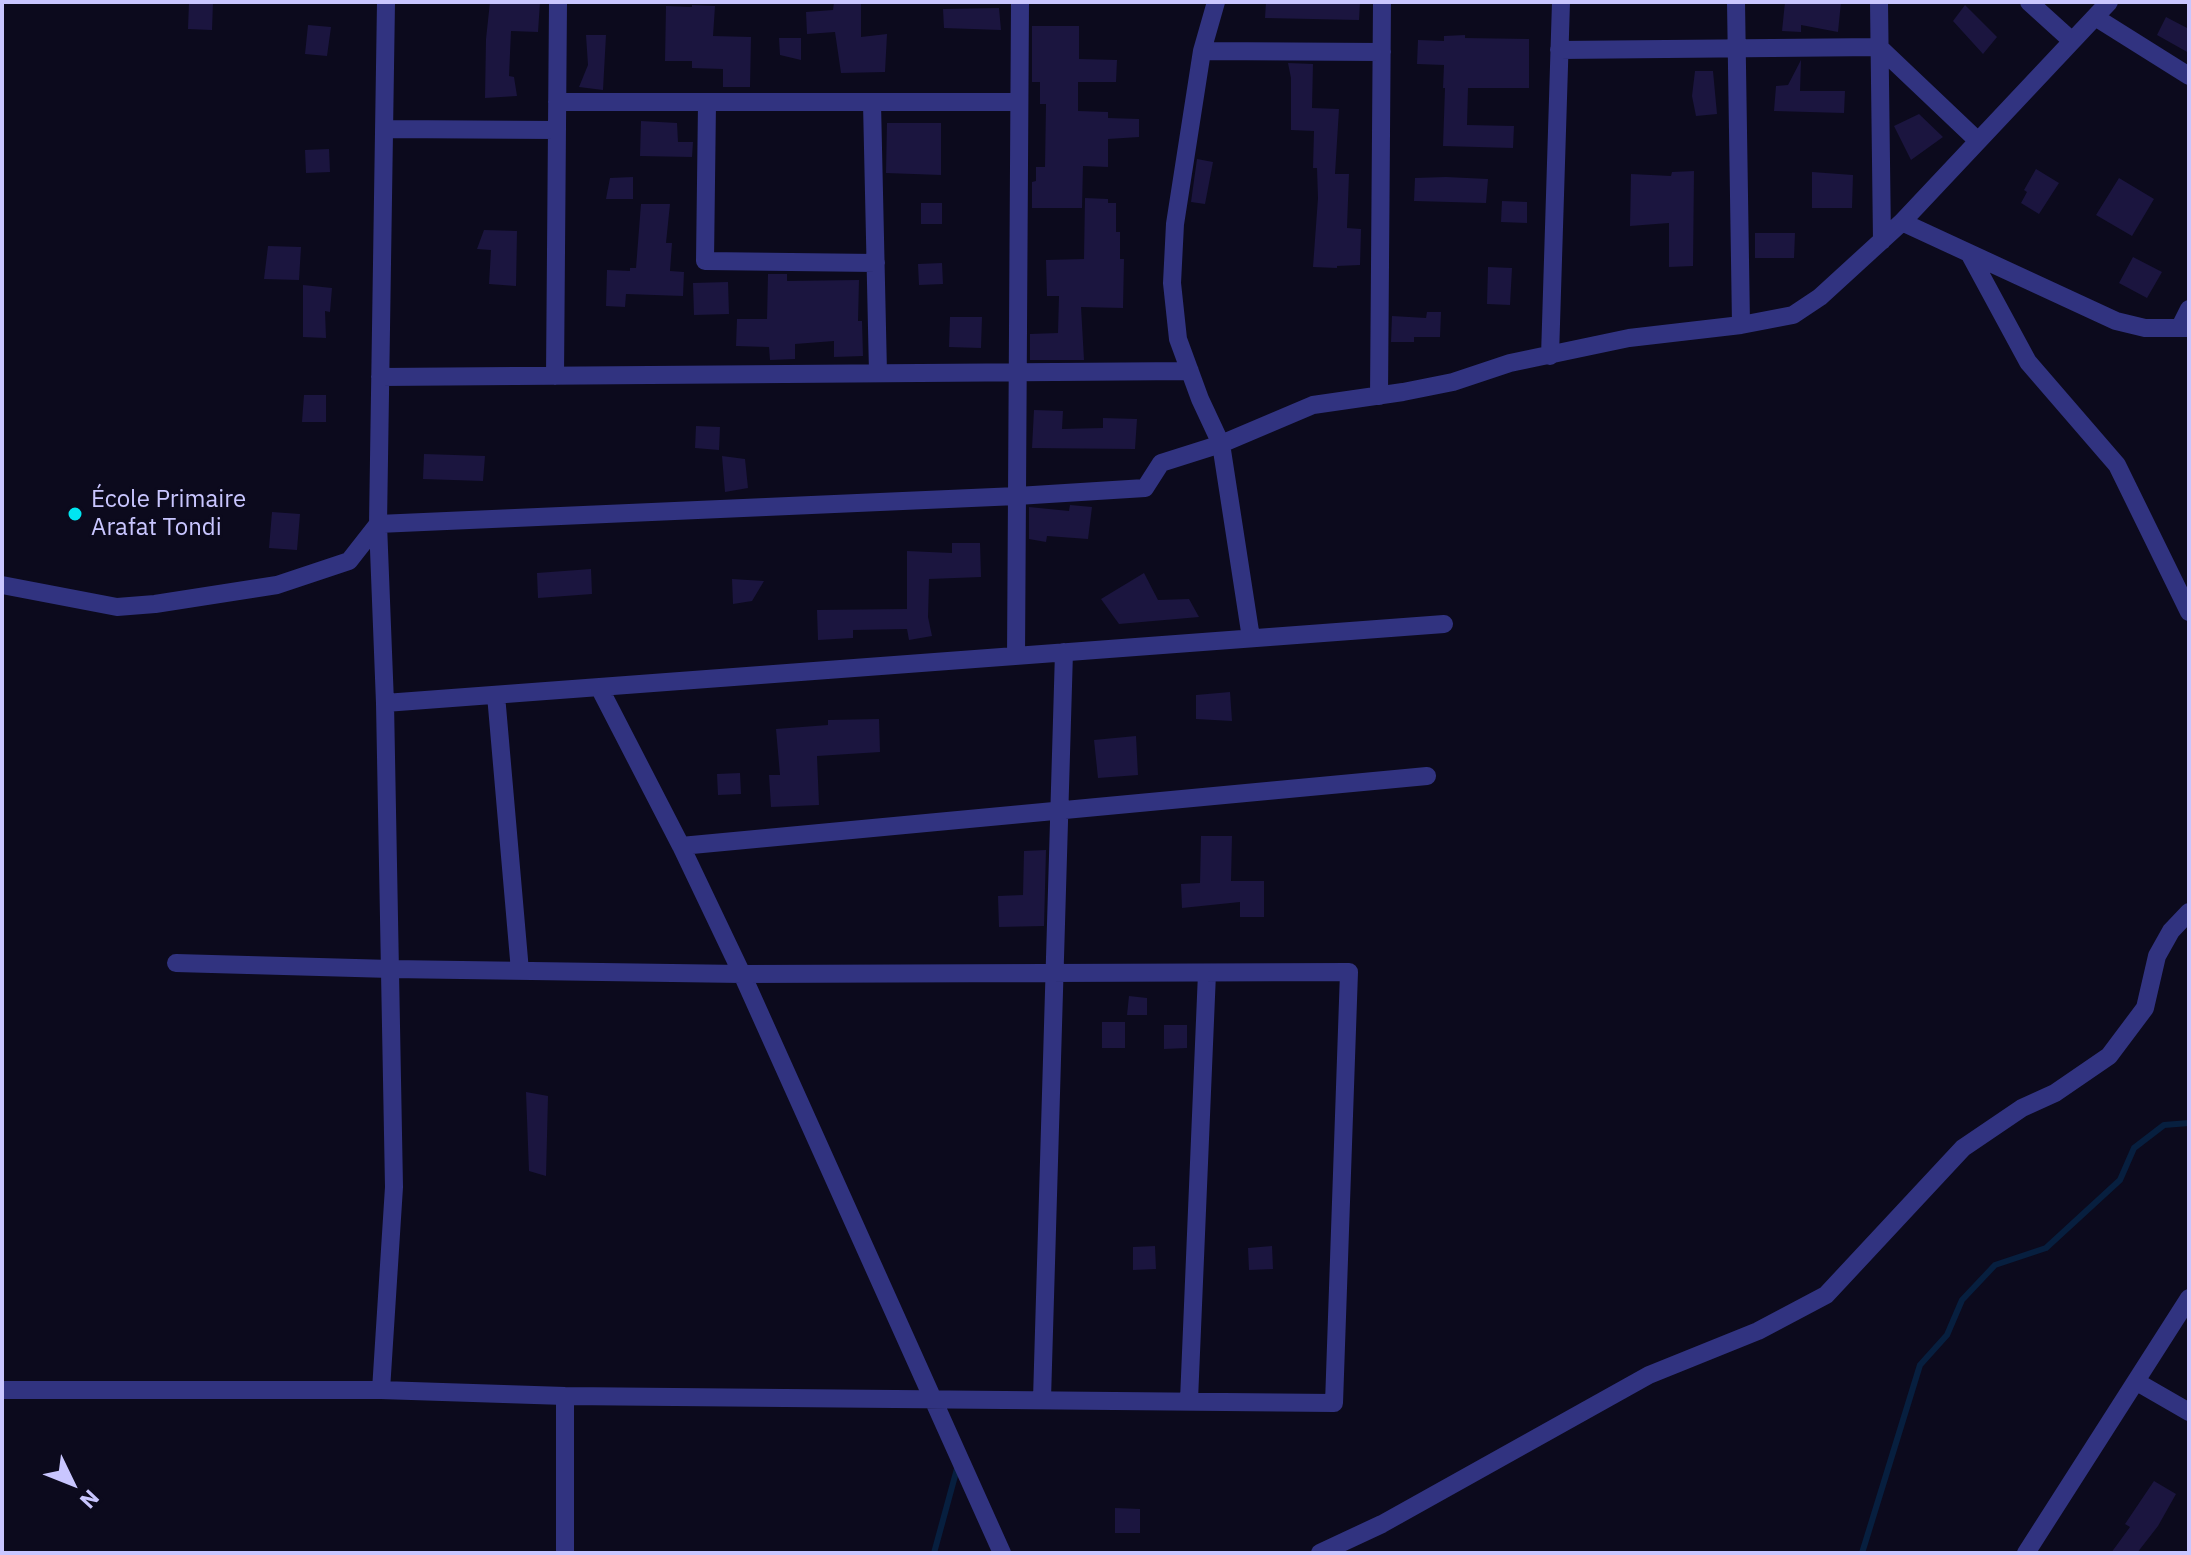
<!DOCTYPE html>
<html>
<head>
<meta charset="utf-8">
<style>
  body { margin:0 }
  #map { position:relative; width:2191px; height:1555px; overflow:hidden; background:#0c0a1d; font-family:"IBM Plex Sans",sans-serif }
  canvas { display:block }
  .frame { position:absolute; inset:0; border:4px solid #c9c6ff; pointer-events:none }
  .north { position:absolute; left:32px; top:1443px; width:80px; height:80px; -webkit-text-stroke:6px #0c0a1d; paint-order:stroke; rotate:133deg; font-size:22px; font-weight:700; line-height:32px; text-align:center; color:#c9c6ff }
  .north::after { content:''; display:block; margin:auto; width:28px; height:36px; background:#c9c6ff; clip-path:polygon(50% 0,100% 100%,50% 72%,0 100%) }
</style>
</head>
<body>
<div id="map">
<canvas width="2191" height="1555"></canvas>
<div class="frame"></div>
<div class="north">N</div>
</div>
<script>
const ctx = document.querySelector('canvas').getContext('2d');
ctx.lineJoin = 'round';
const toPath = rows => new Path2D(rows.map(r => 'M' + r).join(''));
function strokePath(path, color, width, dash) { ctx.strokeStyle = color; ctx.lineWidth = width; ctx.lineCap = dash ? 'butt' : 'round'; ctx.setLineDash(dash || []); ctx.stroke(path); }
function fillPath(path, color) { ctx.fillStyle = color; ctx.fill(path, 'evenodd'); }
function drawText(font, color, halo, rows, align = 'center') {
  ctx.font = font + ' "IBM Plex Sans",sans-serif'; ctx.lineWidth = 6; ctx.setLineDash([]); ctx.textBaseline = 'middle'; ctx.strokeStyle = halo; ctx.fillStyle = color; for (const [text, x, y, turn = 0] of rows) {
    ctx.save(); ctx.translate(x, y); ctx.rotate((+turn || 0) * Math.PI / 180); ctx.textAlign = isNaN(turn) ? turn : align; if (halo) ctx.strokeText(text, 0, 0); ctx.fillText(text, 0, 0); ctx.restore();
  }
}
strokePath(toPath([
  [934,1553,958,1465],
  [1862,1553,1920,1365,1947,1335,1962,1300,1995,1265,2046,1248,2120,1180,2134,1148,2164,1125,2189,1123]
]), '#071f3f', 6);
fillPath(toPath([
  [189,2,213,2,212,30,188,29],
  [490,2,540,2,538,32,511,31,509,76,514,77,517,96,485,98,486,39],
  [834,2,861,2,861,37,887,34,885,72,841,73,835,32,807,34,806,12,833,10],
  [1266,2,1360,2,1359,20,1265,18],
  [1785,2,1841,2,1838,32,1801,25,1801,32,1782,31],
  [692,5,715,6,713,36,751,37,750,87,723,87,723,69,692,68,692,61,665,61,666,6,692,7],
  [1965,5,1997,37,1983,54,1953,21],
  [999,8,1001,30,944,28,943,9],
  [2166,17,2189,29,2189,53,2157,35],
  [308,25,331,27,327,56,305,54],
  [1032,26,1079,26,1079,59,1117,60,1116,82,1078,82,1078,111,1108,112,1108,118,1139,119,1139,137,1108,139,1108,167,1083,166,1082,208,1032,208,1032,182,1036,181,1036,167,1045,167,1046,104,1040,104,1040,82,1032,82],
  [586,35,606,35,603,90,579,87,588,65],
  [1465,35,1465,38,1529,39,1529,88,1468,88,1467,125,1514,126,1513,148,1443,146,1445,88,1443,88,1444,65,1417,64,1418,40,1444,41,1444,36],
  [779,38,801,38,801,60,780,55],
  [1801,60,1800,91,1845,91,1844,113,1774,111,1776,86,1788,85],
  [1288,63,1313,64,1312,108,1339,109,1335,174,1349,174,1347,228,1361,229,1360,265,1337,266,1337,268,1313,267,1318,198,1317,168,1313,168,1314,131,1291,130,1291,78],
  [1695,71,1713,71,1717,114,1696,116,1692,96],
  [1919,114,1943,137,1911,160,1894,126],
  [641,121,677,123,678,142,693,142,692,157,640,156],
  [887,123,941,123,941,175,886,173],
  [329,149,330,172,306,173,305,150],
  [1197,159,1213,162,1205,204,1191,202],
  [2036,169,2059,183,2039,214,2021,203,2027,192,2024,190],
  [1694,171,1693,266,1669,267,1669,223,1630,226,1631,174,1671,176,1672,172],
  [1812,172,1853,175,1852,208,1812,208],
  [633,177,633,199,606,199,610,178],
  [1446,177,1488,179,1486,203,1414,201,1415,178],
  [2119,178,2154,199,2132,236,2096,215],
  [1085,198,1108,199,1108,203,1116,203,1116,232,1120,232,1120,259,1124,259,1123,308,1081,307,1084,360,1030,360,1030,334,1058,333,1059,296,1047,296,1046,260,1084,259],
  [1502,201,1527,202,1527,223,1501,222],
  [921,203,942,203,942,224,921,224],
  [641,204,670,204,666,243,672,243,670,271,684,272,683,296,626,294,625,307,606,306,607,270,630,271,630,268,636,268],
  [484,230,517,231,516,286,489,284,491,250,477,249],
  [1755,233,1795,233,1794,258,1755,258],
  [268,246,301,247,299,280,264,279],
  [2133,257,2162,272,2147,298,2119,283],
  [942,263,943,284,919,285,918,264],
  [1488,267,1512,268,1510,305,1487,304],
  [768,274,787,274,787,281,859,280,858,321,862,321,863,356,834,357,834,341,795,344,795,359,770,360,769,347,736,346,737,319,767,319],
  [728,282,729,314,694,315,693,283],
  [303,285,332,288,330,312,325,311,326,338,303,337],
  [1427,312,1441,312,1440,337,1414,337,1414,342,1391,342,1392,316,1426,318],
  [950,317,982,317,981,348,949,347],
  [304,395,326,395,326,422,302,422],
  [1034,410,1063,411,1062,429,1103,428,1103,418,1137,419,1135,449,1032,448],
  [696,426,720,427,719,450,695,448],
  [424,454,485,456,483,481,423,479],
  [722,456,745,459,748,488,725,492],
  [1070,505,1092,507,1088,539,1047,536,1046,542,1029,539,1029,507,1069,511],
  [272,512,300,514,297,550,269,548],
  [952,543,980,543,981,577,929,579,928,617,932,636,909,640,907,629,853,630,853,638,818,640,817,610,907,609,907,551,952,553],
  [591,569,592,594,538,598,537,573],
  [1144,573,1158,600,1189,599,1199,617,1119,624,1101,599],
  [732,579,764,581,752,601,733,604],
  [1230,692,1232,721,1196,719,1196,695],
  [879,719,880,752,817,756,819,805,771,807,769,775,780,775,776,729,828,725,828,720],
  [1136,736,1138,775,1098,778,1094,740],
  [740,773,741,794,718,795,717,774],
  [1201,836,1232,836,1231,881,1264,881,1264,917,1240,917,1240,902,1182,908,1181,884,1200,883],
  [1046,850,1044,926,999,927,998,896,1023,895,1024,851],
  [1129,996,1147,998,1147,1015,1127,1015],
  [1102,1022,1125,1022,1125,1048,1102,1048],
  [1164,1025,1187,1025,1187,1048,1164,1049],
  [526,1092,548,1096,546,1176,529,1171],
  [1155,1246,1156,1269,1133,1270,1133,1247],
  [1272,1246,1273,1269,1249,1270,1248,1248],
  [2154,1481,2176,1494,2158,1526,2137,1553,2111,1553,2130,1527,2125,1524],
  [1115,1508,1140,1509,1140,1533,1115,1533]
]), '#1b153f');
strokePath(toPath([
  [1216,2,1202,51,1175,224,1172,283,1178,339,1200,399,1221,444,1251,638],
  [1736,2,1741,325],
  [1879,2,1882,241],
  [2029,2,2072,41],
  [2095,17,2189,76],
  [1559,50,1879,47,1978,141],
  [1202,51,1382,52],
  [557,102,1019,102],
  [707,103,705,261,876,263],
  [872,103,878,373],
  [384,129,557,130],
  [1902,222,2116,321,2145,328,2189,328],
  [1969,253,2028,362,2117,465,2189,612],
  [2180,327,2189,309],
  [1550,356,1561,2],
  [555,376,558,2],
  [380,377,1190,371],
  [1379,396,1382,2],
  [2,585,117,607,155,604,277,585,349,561,378,524,1017,496,1145,488,1161,463,1221,444,1313,405,1403,392,1453,382,1510,363,1629,338,1741,325,1793,315,1820,297,1902,222,2109,2],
  [1016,656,1020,2],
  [599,687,681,846,742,974,1002,1553],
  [496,695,520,971],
  [385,703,1444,624],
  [681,846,1427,776],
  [2137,1382,2189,1412],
  [2,1390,381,1390,565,1396,1334,1403,1349,972,742,974,391,969,176,963],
  [381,1390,394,1187,385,703,378,524,386,2],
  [565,1396,565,1553],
  [1042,1399,1064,652],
  [1189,1400,1207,973],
  [1320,1553,1382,1524,1649,1375,1758,1331,1826,1295,1963,1148,2022,1108,2055,1093,2109,1056,2145,1008,2157,956,2171,931,2189,912],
  [2026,1553,2189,1298]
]), '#313380', 18);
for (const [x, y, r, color] of [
  [75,514,8,"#00e6f1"]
]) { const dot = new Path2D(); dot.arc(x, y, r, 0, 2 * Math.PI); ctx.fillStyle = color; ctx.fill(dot); strokePath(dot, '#0c0a1d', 3); }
drawText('24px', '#c9c6ff', '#0c0a1d', [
  ["École Primaire",91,500],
  ["Arafat Tondi",91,528]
], 'left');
</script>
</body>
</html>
